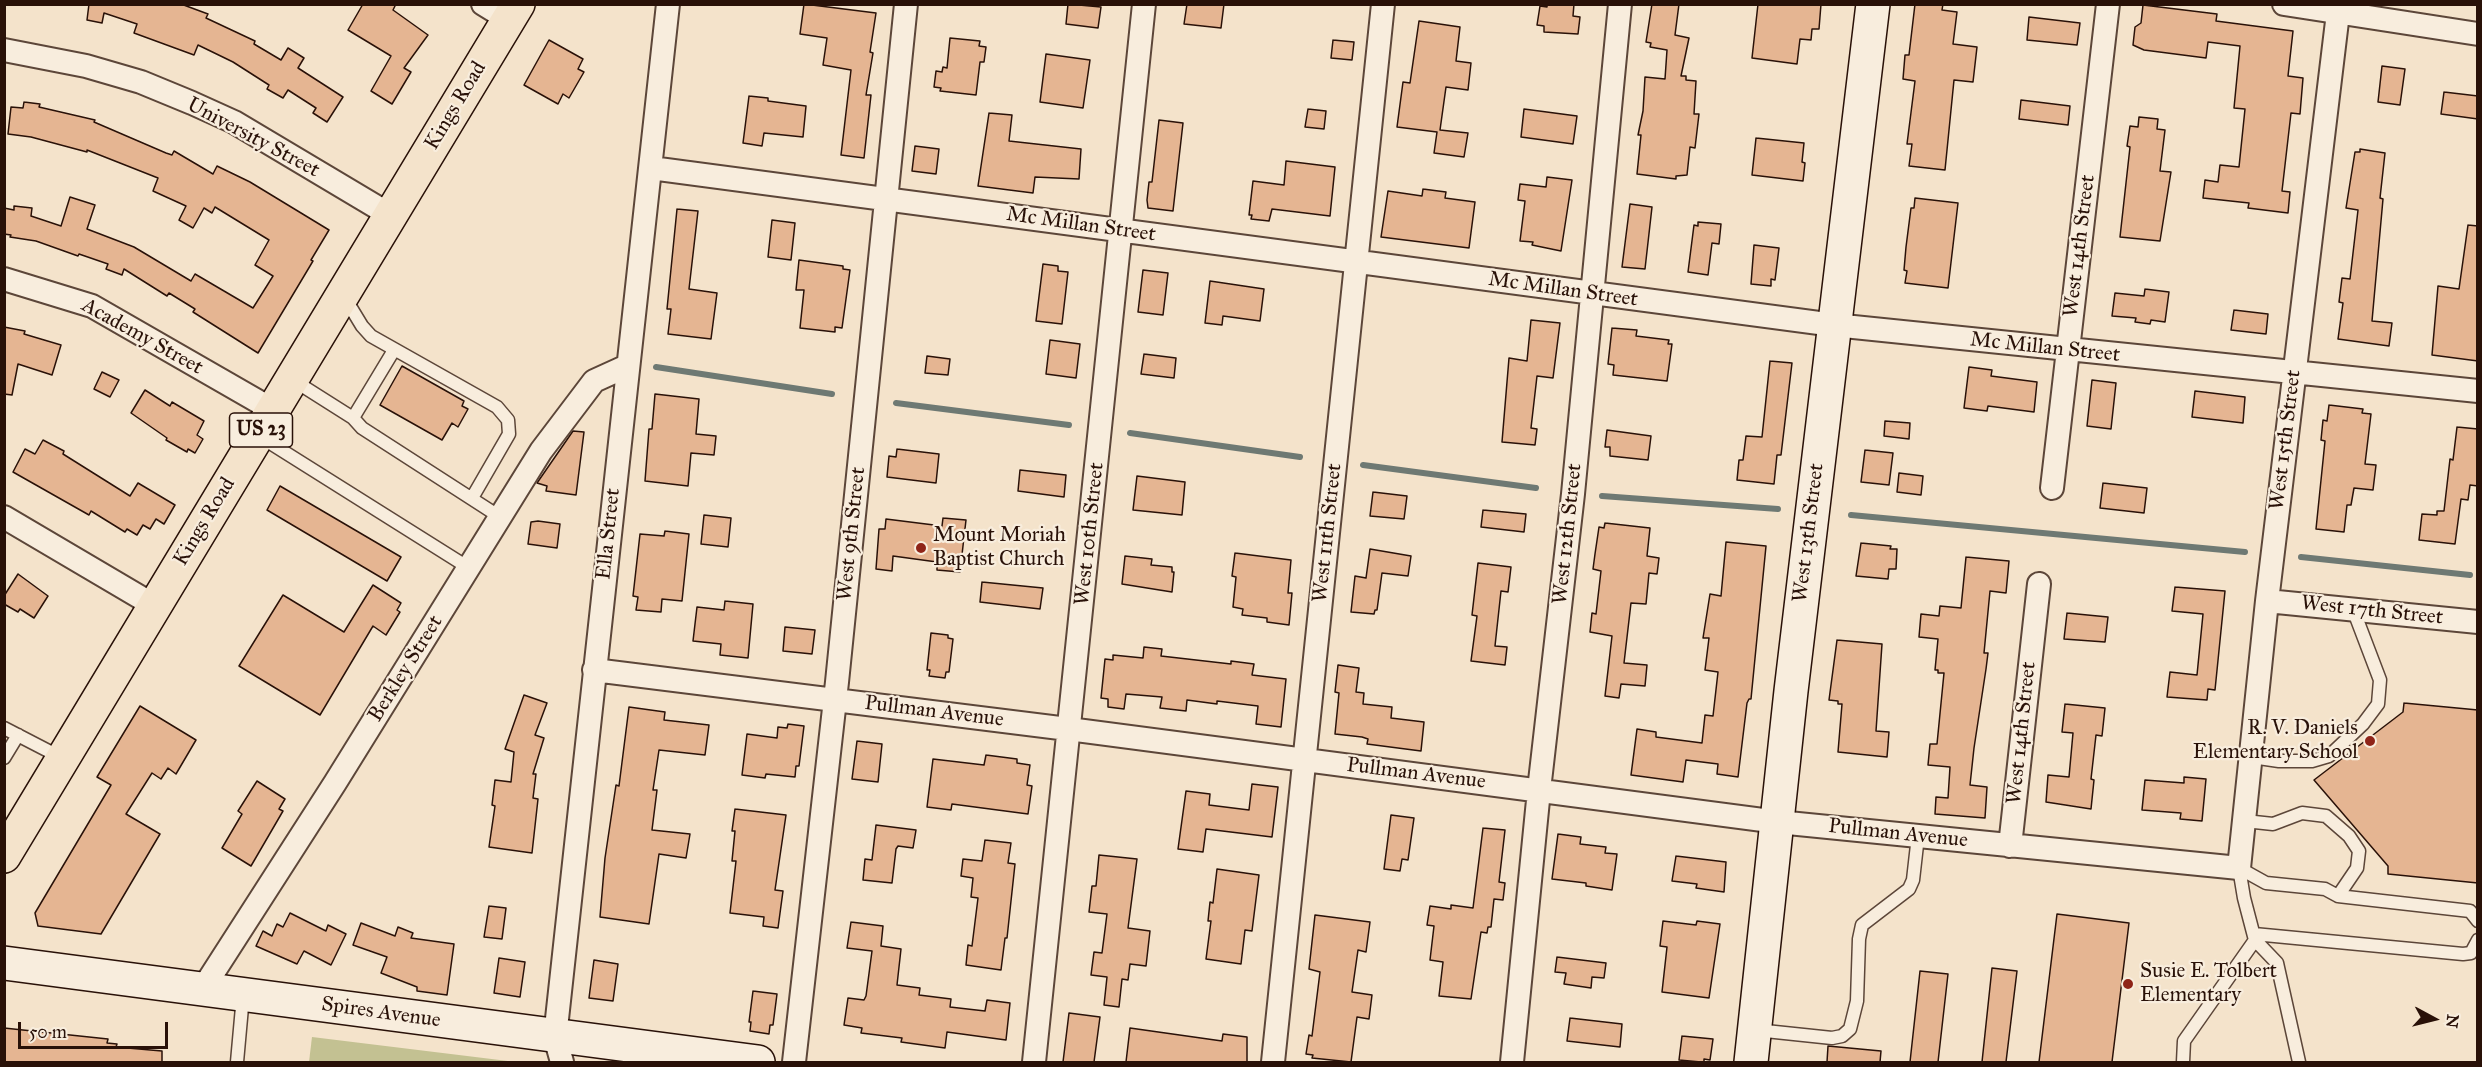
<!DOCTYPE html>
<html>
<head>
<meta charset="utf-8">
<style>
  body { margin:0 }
  #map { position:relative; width:2482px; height:1067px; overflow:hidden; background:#f4e3cb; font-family:"IM FELL Great Primer",serif }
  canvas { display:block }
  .frame { position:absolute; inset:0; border:6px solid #291108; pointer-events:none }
  .north { position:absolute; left:2404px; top:989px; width:60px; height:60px; -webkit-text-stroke:4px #f8eddd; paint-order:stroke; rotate:97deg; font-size:16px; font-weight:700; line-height:24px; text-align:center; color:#291108 }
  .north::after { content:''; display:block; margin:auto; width:21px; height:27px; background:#291108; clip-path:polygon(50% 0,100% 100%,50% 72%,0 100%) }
  .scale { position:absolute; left:18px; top:1022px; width:150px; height:27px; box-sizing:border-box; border:3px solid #291108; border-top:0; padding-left:8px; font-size:18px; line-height:21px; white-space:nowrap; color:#291108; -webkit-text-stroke:4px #f8eddd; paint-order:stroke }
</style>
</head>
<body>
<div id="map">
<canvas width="2482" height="1067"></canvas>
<div class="frame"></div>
<div class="north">N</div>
<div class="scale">50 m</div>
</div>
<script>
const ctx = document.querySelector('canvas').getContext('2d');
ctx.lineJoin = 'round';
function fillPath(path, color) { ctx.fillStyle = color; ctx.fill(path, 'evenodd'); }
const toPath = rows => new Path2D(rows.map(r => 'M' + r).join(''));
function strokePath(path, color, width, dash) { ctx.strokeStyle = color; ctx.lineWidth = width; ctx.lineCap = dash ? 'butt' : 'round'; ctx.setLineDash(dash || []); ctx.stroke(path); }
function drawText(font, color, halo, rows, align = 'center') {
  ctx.font = font + ' "IM FELL Great Primer",serif'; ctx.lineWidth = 4.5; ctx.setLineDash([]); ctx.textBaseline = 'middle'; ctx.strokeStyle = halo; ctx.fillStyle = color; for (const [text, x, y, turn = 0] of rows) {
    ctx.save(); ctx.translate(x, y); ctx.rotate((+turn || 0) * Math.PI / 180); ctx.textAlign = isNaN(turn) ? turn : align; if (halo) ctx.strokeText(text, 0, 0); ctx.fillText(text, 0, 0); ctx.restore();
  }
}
fillPath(toPath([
  [312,1037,516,1062,309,1062]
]), '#c3c192');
strokePath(toPath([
  [656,367,832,394],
  [896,403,1069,425],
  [1130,433,1300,457],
  [1363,465,1536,488],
  [1602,496,1778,509],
  [1851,515,2245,552],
  [2301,557,2470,575]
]), '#6e7973', 6);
const building = toPath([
  [89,4,181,4,208,14,206,18,255,41,254,44,281,60,288,48,304,58,298,68,343,97,327,122,313,113,316,108,288,90,283,98,267,89,269,85,233,62,198,45,194,55,134,33,137,24,104,13,102,23,87,20,89,4],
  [363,4,396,4,393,10,428,35,404,68,411,72,392,104,371,91,391,56,348,30,363,4],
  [804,4,876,13,870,52,873,53,866,95,871,95,864,158,841,155,851,70,823,65,827,38,800,34,804,4],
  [1068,4,1101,7,1098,28,1066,24,1068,4],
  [1187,4,1224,4,1221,28,1184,24,1187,4],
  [1547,4,1574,4,1573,16,1580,17,1578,34,1544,32,1544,26,1537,25,1540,6,1547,7,1547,4],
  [1652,4,1679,4,1675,35,1689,38,1681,76,1686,76,1686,80,1696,81,1694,114,1699,114,1695,148,1690,147,1687,175,1676,176,1676,179,1637,174,1641,135,1638,135,1643,111,1645,77,1665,79,1667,50,1650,47,1651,43,1646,42,1652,4],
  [1758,4,1821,4,1819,29,1812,29,1811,40,1800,39,1797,64,1752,58,1758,4],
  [1915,4,1943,4,1942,10,1957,12,1953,44,1977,47,1973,82,1954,80,1945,170,1909,166,1912,144,1907,144,1915,81,1903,79,1905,55,1909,55,1915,4],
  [2143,5,2217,14,2216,21,2293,31,2288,76,2303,78,2300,114,2291,113,2282,191,2290,192,2288,213,2248,208,2249,203,2203,198,2205,180,2218,182,2220,165,2239,167,2245,109,2234,108,2240,46,2208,42,2206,58,2144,50,2133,45,2135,27,2141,23,2143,5],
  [2029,17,2080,23,2077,45,2027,40,2029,17],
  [1419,21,1460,27,1456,61,1471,63,1468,90,1446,87,1440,130,1468,133,1464,157,1434,153,1437,132,1397,127,1403,82,1410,83,1419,21],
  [950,38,980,41,979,46,986,47,984,62,980,62,976,95,940,91,941,88,934,87,936,71,942,72,943,67,947,68,950,38],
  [549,40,583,59,578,69,584,72,569,98,563,94,558,104,524,85,549,40],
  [1333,40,1354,42,1352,60,1331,58,1333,40],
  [1046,54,1090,60,1083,108,1040,102,1046,54],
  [2382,66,2405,69,2400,105,2378,102,2382,66],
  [2444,92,2478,96,2478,119,2441,114,2444,92],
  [749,96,768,98,768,101,806,106,803,137,764,133,762,146,743,143,749,96],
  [2021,100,2070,106,2068,125,2019,119,2021,100],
  [24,102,40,104,39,107,95,120,94,122,166,153,172,155,174,151,213,174,217,166,250,182,329,230,311,260,313,261,258,353,193,312,195,309,169,293,167,296,124,269,122,275,106,269,108,264,79,254,78,256,36,241,10,237,11,235,4,234,4,208,14,210,14,206,32,208,31,216,61,226,70,197,95,205,87,229,134,247,191,281,195,274,253,308,273,276,255,265,269,240,215,207,212,213,204,208,193,228,179,220,186,206,153,191,158,178,87,150,87,152,31,137,8,134,11,107,23,108,24,102],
  [1308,109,1326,111,1324,129,1305,127,1308,109],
  [1524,109,1577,116,1573,144,1521,137,1524,109],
  [989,113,1012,115,1009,141,1081,149,1079,179,1035,177,1033,193,978,186,989,113],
  [2139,117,2158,119,2157,129,2165,130,2160,171,2171,172,2160,241,2120,237,2130,147,2127,146,2130,126,2138,127,2139,117],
  [1159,120,1183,123,1173,211,1148,208,1147,200,1149,182,1152,182,1159,120],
  [1756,138,1804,143,1802,162,1805,163,1803,181,1752,175,1756,138],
  [915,146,939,149,936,174,912,171,915,146],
  [2360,149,2385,153,2380,198,2383,199,2372,321,2392,323,2389,346,2338,339,2343,303,2339,302,2342,278,2350,279,2358,210,2346,208,2355,152,2360,152,2360,149],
  [1286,161,1335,167,1330,216,1272,209,1269,221,1251,219,1252,215,1249,215,1253,181,1284,185,1286,161],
  [1547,177,1572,180,1561,251,1532,245,1533,242,1520,241,1525,201,1518,200,1520,184,1546,187,1547,177],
  [1423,189,1446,192,1445,198,1475,202,1469,248,1381,237,1388,191,1422,196,1423,189],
  [1915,198,1958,203,1948,288,1905,283,1907,271,1904,270,1906,247,1911,208,1914,208,1915,198],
  [1630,204,1652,207,1645,269,1622,267,1630,204],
  [677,209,698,211,689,289,717,293,711,339,668,334,671,309,667,309,677,209],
  [772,220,795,223,791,260,768,257,772,220],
  [1698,222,1721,224,1719,244,1712,243,1708,275,1688,272,1694,225,1698,226,1698,222],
  [2468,225,2478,226,2478,361,2432,355,2438,286,2459,289,2468,225],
  [1754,245,1779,248,1775,280,1771,279,1771,286,1751,284,1754,245],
  [799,260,843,266,843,269,850,270,842,328,835,327,835,332,800,328,804,290,796,290,799,260],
  [1043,264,1058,266,1058,271,1068,272,1062,324,1036,321,1043,264],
  [1143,270,1168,273,1163,315,1138,312,1143,270],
  [1210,281,1264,289,1260,321,1223,316,1222,325,1205,323,1210,281],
  [2145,289,2169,292,2165,322,2151,320,2150,324,2135,322,2136,318,2112,316,2115,293,2144,296,2145,289],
  [2234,310,2268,314,2266,334,2231,330,2234,310],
  [1531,320,1560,323,1553,378,1537,376,1531,428,1537,429,1535,445,1502,442,1509,358,1527,361,1531,320],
  [4,327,25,331,24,334,61,345,52,375,18,364,12,395,4,394,4,327],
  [1612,328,1637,330,1636,336,1669,340,1668,344,1672,344,1667,381,1613,375,1614,365,1608,364,1612,328],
  [1050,340,1080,344,1076,378,1046,374,1050,340],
  [1144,354,1176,358,1174,378,1141,374,1144,354],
  [927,356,950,359,948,375,925,373,927,356],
  [1770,361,1792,363,1781,455,1777,455,1774,484,1737,480,1739,460,1743,460,1746,436,1762,437,1770,361],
  [402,366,464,401,462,406,468,409,458,427,452,423,442,440,380,405,402,366],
  [1969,367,1992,370,1991,376,2037,382,2034,412,1988,406,1987,411,1964,408,1969,367],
  [102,372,119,380,110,397,94,389,102,372],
  [2092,380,2116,383,2111,429,2087,426,2092,380],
  [145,390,170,406,172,402,204,421,197,435,203,439,195,453,188,449,187,452,166,440,167,438,131,413,145,390],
  [2195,391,2245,397,2243,423,2192,417,2195,391],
  [655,394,699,399,696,434,716,436,714,455,691,453,688,486,645,481,649,429,652,429,655,394],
  [2329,405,2363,409,2362,413,2371,414,2365,464,2376,465,2373,490,2354,488,2351,505,2347,505,2344,532,2316,529,2325,441,2321,440,2323,420,2327,421,2329,405],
  [1885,421,1910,423,1909,439,1884,436,1885,421],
  [2457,427,2478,429,2478,486,2470,485,2468,500,2461,499,2455,544,2419,540,2422,514,2437,515,2437,511,2444,511,2450,459,2453,460,2457,427],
  [1607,430,1651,436,1648,460,1610,456,1610,447,1605,447,1607,430],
  [573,431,584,432,576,495,546,491,547,486,537,483,573,431],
  [43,440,64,451,63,454,130,496,138,483,175,505,164,524,156,519,150,529,143,525,137,535,127,529,125,532,91,511,89,515,13,472,25,449,35,454,43,440],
  [897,449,939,454,936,483,887,477,889,456,896,457,897,449],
  [1865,450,1893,453,1889,485,1861,482,1865,450],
  [1020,470,1066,475,1064,497,1018,491,1020,470],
  [1899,473,1923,476,1921,495,1897,492,1899,473],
  [1137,476,1185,482,1182,515,1133,510,1137,476],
  [2103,483,2147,488,2144,513,2100,508,2103,483],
  [280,486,401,557,387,581,267,510,280,486],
  [1373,492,1407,496,1404,519,1370,516,1373,492],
  [1483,510,1526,514,1524,532,1481,527,1483,510],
  [704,515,731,518,728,547,701,544,704,515],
  [943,518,966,520,960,572,937,570,937,562,893,556,892,571,876,569,879,529,885,529,886,519,942,526,943,518],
  [538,521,560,524,557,548,528,544,531,522,538,521],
  [1605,523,1650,528,1647,556,1659,558,1657,574,1649,573,1646,604,1631,603,1624,663,1647,665,1645,686,1621,684,1619,698,1605,696,1612,636,1590,632,1592,613,1596,614,1601,571,1593,569,1595,554,1599,527,1604,528,1605,523],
  [665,531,689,534,682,601,662,599,661,612,636,610,638,597,633,596,640,534,664,536,665,531],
  [1726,542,1766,546,1751,699,1749,699,1747,703,1738,777,1717,774,1718,764,1686,760,1683,782,1631,775,1637,729,1656,732,1656,737,1702,743,1705,715,1713,716,1718,672,1705,670,1709,638,1703,638,1710,594,1721,596,1726,542],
  [1861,543,1891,546,1890,549,1897,549,1896,569,1889,569,1888,579,1856,576,1861,543],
  [1370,549,1411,556,1408,576,1382,573,1377,610,1375,610,1374,614,1351,612,1355,576,1366,578,1370,549],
  [1235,553,1291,560,1288,593,1292,593,1289,625,1267,622,1267,618,1242,615,1243,609,1233,607,1236,577,1232,576,1235,553],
  [1125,556,1152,559,1151,565,1172,567,1172,572,1174,572,1172,592,1122,584,1125,556],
  [1966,557,2009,561,2006,593,1990,591,1984,653,1988,653,1986,669,1974,748,1970,785,1987,787,1985,818,1935,814,1936,797,1948,798,1950,767,1928,765,1930,744,1937,744,1944,673,1938,673,1938,670,1935,670,1938,639,1919,637,1921,614,1939,616,1940,606,1961,608,1966,557],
  [1478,563,1511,567,1508,592,1501,591,1495,646,1507,647,1505,665,1471,661,1477,616,1472,615,1478,563],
  [18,574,48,596,34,618,20,609,18,612,4,604,4,596,18,574],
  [982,582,1043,588,1040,609,980,602,982,582],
  [373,585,401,603,397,610,400,612,386,635,373,626,320,715,239,666,283,595,344,632,373,585],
  [2175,587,2225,591,2215,690,2208,689,2207,700,2167,697,2170,672,2197,675,2203,614,2172,611,2175,587],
  [725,601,753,604,748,658,720,655,721,644,693,641,697,607,724,610,725,601],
  [2067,613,2108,617,2105,642,2064,639,2067,613],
  [785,627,815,630,812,654,783,651,785,627],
  [931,633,948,635,948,638,953,639,949,672,946,672,945,678,929,676,930,670,927,670,931,633],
  [1837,640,1882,644,1876,731,1889,732,1887,757,1838,752,1842,704,1838,704,1838,701,1829,700,1837,640],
  [1144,647,1162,649,1161,656,1231,664,1231,661,1254,664,1252,675,1286,679,1281,727,1256,724,1258,706,1217,701,1217,704,1187,700,1186,711,1160,708,1162,697,1126,694,1124,709,1108,707,1108,699,1101,698,1105,659,1113,660,1113,655,1143,658,1144,647],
  [1338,665,1359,668,1356,692,1364,693,1363,704,1392,707,1391,718,1424,722,1421,751,1367,744,1368,739,1362,737,1335,734,1339,693,1335,692,1338,665],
  [524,695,547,703,535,735,544,738,533,774,536,774,533,798,538,799,532,853,489,847,495,806,492,805,495,780,511,782,514,752,505,749,524,695],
  [2404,703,2478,710,2478,883,2388,874,2388,866,2314,780,2403,712,2404,703],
  [2065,704,2105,708,2102,736,2096,735,2091,779,2094,780,2091,809,2046,802,2048,775,2069,777,2073,733,2062,732,2065,704],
  [140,706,196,740,176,774,168,768,161,779,152,773,126,814,160,834,101,934,38,926,35,913,111,785,97,777,140,706],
  [629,707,665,712,664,720,709,725,705,755,659,750,653,790,657,790,652,830,690,834,686,858,659,854,649,924,600,917,605,858,616,785,619,786,629,707],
  [788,724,804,726,799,766,796,766,795,777,766,774,765,778,742,775,747,734,777,738,778,727,787,728,788,724],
  [857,741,882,744,878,782,852,779,857,741],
  [986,755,1017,759,1017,763,1030,765,1027,785,1032,786,1028,814,952,804,951,810,927,807,933,759,984,765,986,755],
  [2184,777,2206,779,2202,821,2180,819,2181,813,2142,810,2145,780,2184,783,2184,777],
  [257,781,285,799,279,809,283,811,251,866,222,848,242,814,238,811,257,781],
  [1252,784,1278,787,1272,837,1206,829,1203,852,1178,849,1186,791,1210,794,1209,805,1249,810,1252,784],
  [735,809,786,815,775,890,783,891,778,928,763,926,764,917,730,913,736,861,732,861,735,831,732,831,735,809],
  [1391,815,1414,818,1408,860,1402,859,1400,871,1384,869,1391,815],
  [876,825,916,830,913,848,898,846,896,849,892,883,863,880,865,859,872,860,876,825],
  [1483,828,1505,830,1499,882,1505,883,1503,900,1494,899,1491,927,1488,927,1487,933,1481,932,1471,999,1439,996,1443,962,1430,960,1434,926,1427,925,1430,906,1451,909,1451,905,1473,908,1483,828],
  [1558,834,1581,837,1580,844,1606,847,1605,853,1617,854,1612,890,1586,886,1586,883,1552,879,1558,834],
  [985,840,1011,843,1008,863,1015,864,1007,938,1005,938,1001,970,966,965,968,945,972,946,978,898,971,897,973,878,961,876,963,859,982,861,985,840],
  [1099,855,1137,859,1128,928,1150,931,1146,966,1130,964,1128,980,1122,979,1119,1007,1104,1005,1107,977,1091,975,1094,952,1102,953,1107,914,1089,912,1092,886,1096,886,1099,855],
  [1676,856,1726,862,1724,892,1696,888,1697,884,1672,881,1676,856],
  [1217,869,1259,875,1252,931,1245,930,1241,964,1206,959,1211,921,1208,921,1210,902,1213,903,1217,869],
  [489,906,506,908,502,939,484,937,489,906],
  [290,913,326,931,328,925,346,934,331,965,304,951,297,964,256,946,263,931,272,936,277,924,283,927,290,913],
  [2057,914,2129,923,2112,1062,2039,1062,2057,914],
  [1315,915,1370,922,1366,952,1358,950,1352,992,1372,995,1369,1019,1357,1017,1351,1062,1312,1058,1313,1055,1306,1054,1309,1035,1312,1036,1320,972,1309,969,1315,915],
  [1663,921,1696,925,1697,921,1720,924,1709,998,1662,992,1667,947,1660,946,1663,921],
  [851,922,883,926,881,946,901,949,897,985,920,988,919,995,951,999,950,1007,985,1011,987,1000,1010,1003,1006,1040,947,1032,945,1048,901,1042,902,1038,861,1033,862,1028,844,1025,848,998,864,1000,866,996,872,951,847,948,851,922],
  [361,923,395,936,398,927,413,933,411,938,454,944,447,995,417,991,417,987,381,973,387,957,353,945,361,923],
  [1557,957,1606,963,1604,978,1592,977,1591,988,1564,984,1566,973,1555,972,1557,957],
  [499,958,525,962,520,997,494,993,499,958],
  [594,960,618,964,613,1001,589,998,594,960],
  [1992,968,2017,971,2006,1062,1982,1062,1992,968],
  [1920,971,1948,974,1938,1062,1910,1062,1920,971],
  [753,991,777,994,773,1025,770,1025,769,1034,750,1031,751,1022,749,1022,753,991],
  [1069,1013,1100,1017,1094,1062,1063,1062,1069,1013],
  [1570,1018,1622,1024,1620,1047,1567,1041,1570,1018],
  [4,1028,108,1039,107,1043,117,1044,116,1047,162,1051,162,1062,4,1062,4,1028],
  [1130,1028,1222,1041,1223,1034,1247,1037,1247,1062,1126,1062,1130,1028],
  [1682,1036,1713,1039,1710,1060,1704,1059,1704,1062,1701,1062,1679,1060,1682,1036],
  [1828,1046,1881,1051,1880,1062,1827,1062,1828,1046]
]);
fillPath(building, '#e5b592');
strokePath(building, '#291108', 1.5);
const lane = toPath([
  [345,298,362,326,371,336,497,407,508,420,509,434,472,498],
  [293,380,353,418,362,428,500,517],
  [353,418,394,350],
  [259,436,469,568],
  [4,728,62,758],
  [2252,757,2279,761,2312,761,2329,756,2363,724,2378,704,2380,680,2353,609],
  [4,758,18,735],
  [2245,821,2273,824,2302,813,2326,816,2349,836,2359,851,2357,868,2338,896],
  [2239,868,2266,883,2325,889,2338,896,2470,911,2478,921],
  [2239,868,2244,898,2255,940,2277,963,2299,1062],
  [2254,934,2463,954,2471,953,2478,940],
  [1756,1030,1832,1038,1842,1036,1850,1029,1857,1001,1859,939,1862,925,1909,889,1913,880,1918,836],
  [237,1062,243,996],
  [2183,1062,2184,1041,2255,940]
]);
const street = toPath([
  [483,4,509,20],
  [2284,4,2478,34],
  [4,50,86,66,141,82,192,103,234,122,390,215],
  [651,168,1834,325,2478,391],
  [4,279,92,306,273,410],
  [2052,488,2108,4],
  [4,517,155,606],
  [2267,601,2478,622],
  [594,670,1084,731,1778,822,2239,868,2267,601,2338,13],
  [2010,846,2039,584],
  [202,990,335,783,541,451,594,381,627,366],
  [562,1062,555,1037,668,4],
  [794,1062,837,682,906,4],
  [1034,1062,1144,4],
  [1273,1062,1383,4],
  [1512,1062,1539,790,1573,494,1620,4]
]);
const secondary = toPath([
  [4,963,758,1062],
  [1751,1062,1791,691,1873,4]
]);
const primary = toPath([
  [4,856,518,4]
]);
strokePath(lane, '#5c4639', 15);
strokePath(street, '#5c4639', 26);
strokePath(secondary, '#291108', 36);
strokePath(primary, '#291108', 36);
strokePath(lane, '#f8eddd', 12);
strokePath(street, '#f8eddd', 22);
strokePath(secondary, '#f8eddd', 33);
strokePath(primary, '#f4e3cb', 33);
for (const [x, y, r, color] of [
  [921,548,6,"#8f2418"],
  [2370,741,6,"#8f2418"],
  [2128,984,6,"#8f2418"]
]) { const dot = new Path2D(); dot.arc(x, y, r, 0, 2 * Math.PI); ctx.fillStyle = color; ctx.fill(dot); strokePath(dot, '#f8eddd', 2); }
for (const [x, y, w] of [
  [261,430,63]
]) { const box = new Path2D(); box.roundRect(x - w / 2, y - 17, w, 34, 4.5); ctx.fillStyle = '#f8eddd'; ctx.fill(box); strokePath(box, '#291108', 1.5); }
drawText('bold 20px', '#291108', null, [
  ["US 23",261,430]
]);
drawText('21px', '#291108', '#f8eddd', [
  ["Kings Road",456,106,-59],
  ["University Street",253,138,28],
  ["Mc Millan Street",1081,225,8],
  ["West 14th Street",2080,246,-83],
  ["Mc Millan Street",1563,290,8],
  ["Academy Street",142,337,29],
  ["Mc Millan Street",2045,348,6],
  ["West 15th Street",2286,440,-83],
  ["Kings Road",205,522,-59],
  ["West 11th Street",1328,533,-84],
  ["West 13th Street",1809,533,-83],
  ["Ella Street",609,534,-84],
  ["West 9th Street",852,534,-84],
  ["West 10th Street",1090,534,-84],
  ["West 12th Street",1568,534,-84],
  ["West 17th Street",2372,611,6],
  ["Berkley Street",406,669,-58],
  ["Pullman Avenue",934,712,7],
  ["West 14th Street",2022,733,-84],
  ["Pullman Avenue",1416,774,7],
  ["Pullman Avenue",1898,834,6],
  ["Spires Avenue",381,1013,8]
]);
drawText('21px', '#291108', '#f8eddd', [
  ["Mount Moriah",933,536],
  ["Baptist Church",933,560],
  ["R. V. Daniels",2358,729,"right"],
  ["Elementary School",2358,753,"right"],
  ["Susie E. Tolbert",2140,972],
  ["Elementary",2140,996]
], 'left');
</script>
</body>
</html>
